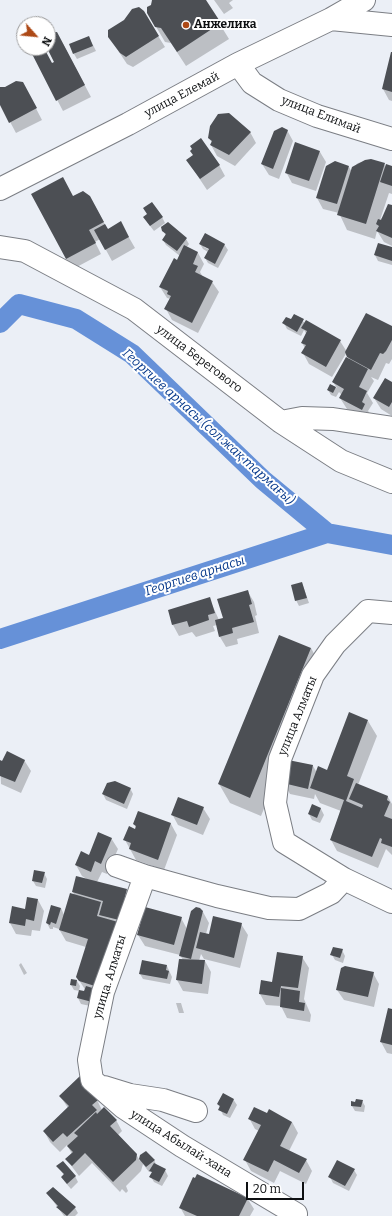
<!DOCTYPE html>
<html>
<head>
<meta charset="utf-8">
<style>
  body { margin:0 }
  #map { position:relative; width:392px; height:1216px; overflow:hidden; background:#ebeff6; font-family:Bitter,serif }
  canvas { display:block }
  .north { position:absolute; left:16px; top:16px; width:40px; height:40px; box-sizing:border-box; background:#fff; border:1px solid #9f9fa0; border-radius:50%; rotate:117deg; font-size:11px; font-weight:700; line-height:16px; text-align:center; color:#0e1012 }
  .north::after { content:''; display:block; margin:auto; width:14px; height:18px; background:#ad4916; clip-path:polygon(50% 0,100% 100%,50% 72%,0 100%) }
  .scale { position:absolute; left:246px; top:1182px; width:58px; height:18px; box-sizing:border-box; border:2px solid #0e1012; border-top:0; padding-left:5px; font-size:12px; line-height:14px; white-space:nowrap; color:#0e1012; -webkit-text-stroke:3px #fff; paint-order:stroke }
</style>
</head>
<body>
<div id="map">
<canvas width="392" height="1216"></canvas>
<div class="north">N</div>
<div class="scale">20 m</div>
</div>
<script>
const ctx = document.querySelector('canvas').getContext('2d');
ctx.lineJoin = 'round';
function fillPath(path, color) { ctx.fillStyle = color; ctx.fill(path, 'evenodd'); }
const toPath = rows => new Path2D(rows.map(r => 'M' + r).join(''));
function strokePath(path, color, width, dash) { ctx.strokeStyle = color; ctx.lineWidth = width; ctx.lineCap = dash ? 'butt' : 'round'; ctx.setLineDash(dash || []); ctx.stroke(path); }
function drawText(font, color, halo, rows, align = 'center') {
  ctx.font = font + ' Bitter,serif'; ctx.lineWidth = 4; ctx.setLineDash([]); ctx.textBaseline = 'middle'; ctx.strokeStyle = halo; ctx.fillStyle = color; for (const [text, x, y, turn = 0] of rows) {
    ctx.save(); ctx.translate(x, y); ctx.rotate((+turn || 0) * Math.PI / 180); ctx.textAlign = isNaN(turn) ? turn : align; if (halo) ctx.strokeText(text, 0, 0); ctx.fillText(text, 0, 0); ctx.restore();
  }
}
fillPath(toPath([
  [153,0,205,0,229,39,186,66,171,43,165,42,148,13],
  [214,0,233,0,229,3,233,8,224,14],
  [143,12,165,47,133,67,127,64,109,37],
  [24,28,24,37,21,30],
  [48,34,63,44,91,97,63,111,30,48,43,48,52,64,55,62,48,48],
  [89,37,96,51,77,59,74,54],
  [392,54,392,101,389,100,383,89],
  [0,88,29,95,42,120,16,133,0,103],
  [287,130,293,141,279,179,269,175,262,164],
  [250,132,256,143,235,166,217,156,211,145,212,143,209,138],
  [320,152,326,162,316,191,292,183,286,172],
  [187,160,219,165,225,176,207,190],
  [371,160,384,164,386,168,392,167,392,194,389,193,380,220,392,206,392,246,384,242,377,231,375,239,347,230,339,213,323,209,317,198,349,167,352,172,353,167,358,163],
  [73,197,95,206,108,230,120,222,135,248,112,261,100,239,95,242,101,254,73,269,66,259],
  [162,217,165,223,154,231,147,222],
  [161,226,186,239,189,244,186,248,198,253,204,264,200,272,203,277,212,282,219,292,198,333,172,320,166,309,171,299,167,298,160,287,180,256,166,245,163,240,166,236],
  [200,244,224,244,228,250,218,268,208,263,205,258,208,252,203,249],
  [204,245,214,250,213,252,204,247],
  [392,248,392,265,378,261,375,255],
  [294,315,305,323,340,341,347,352,392,328,392,359,389,364,386,363,378,380,371,377,374,381,367,393,373,403,368,411,371,415,368,421,347,409,340,398,342,395,339,392,336,397,331,395,328,390,331,385,337,388,333,382,350,361,347,352,332,377,309,364,303,353,305,348,302,343,307,335,304,330,301,336,287,329,284,323,291,321],
  [392,383,392,416,381,409,374,398],
  [302,583,309,603,299,606,296,600],
  [248,592,254,602,257,615,255,616,259,633,237,639,238,644,226,647,220,637,217,625,213,626,215,631,196,637,192,632,179,636,173,625,169,611,209,598,219,620,224,619],
  [311,648,321,667,261,816,230,803,219,784],
  [368,721,377,736,358,785,388,797,392,804,392,855,386,849,378,868,337,851,331,840,341,811,320,803,315,794,314,799,290,794,284,783,313,766,317,773,328,771],
  [24,760,31,771,21,793,1,784,0,761],
  [108,783,130,788,133,794,127,809,106,800,103,794],
  [313,806,321,809,324,815,320,823,312,820,309,814],
  [203,808,210,819,203,835,178,825,172,814],
  [138,812,171,824,177,835,164,870,136,860,125,840,137,830,134,824],
  [111,838,118,849,107,874,102,872,97,882,127,890,133,901,95,1007,81,1004,78,998,80,991,74,990,71,985,77,981,80,986,79,991,85,993,86,991,77,977,86,947,66,941,59,929,53,927,53,929,50,929,47,923,61,908,64,915,74,895,73,892,88,880,82,876,76,865],
  [44,873,47,879,45,888,36,886,33,881],
  [38,900,44,911,40,931,32,930,31,936,16,934,10,923],
  [203,912,209,923,206,934,209,935,241,924,248,935,240,968,204,959,201,954,199,961,205,961,211,972,208,994,183,991,177,980,183,960,180,955,145,946,138,935,181,918,187,929],
  [342,950,345,956,343,963,335,960,332,955],
  [302,957,309,968,304,999,311,1015,310,1022,287,1018,281,1006,266,1005,260,994],
  [21,963,27,973,24,975,19,965],
  [167,966,172,977,170,984,143,979,140,974],
  [373,973,379,984,374,1007,344,1000,337,990],
  [176,1003,181,1003,184,1013,179,1013],
  [392,1010,392,1054,387,1053,381,1042],
  [60,1096,97,1100,102,1110,116,1120,122,1131,118,1135,136,1154,140,1161,141,1156,154,1160,157,1166,165,1170,168,1176,162,1186,154,1182,151,1177,152,1173,151,1171,149,1172,143,1164,141,1171,126,1186,128,1191,126,1193,122,1189,120,1192,92,1163,79,1176,67,1160,72,1154,67,1145,60,1152,50,1142,44,1131,68,1108],
  [233,1099,237,1105,230,1118,223,1115,218,1104],
  [362,1101,365,1106,364,1112,355,1111,352,1106],
  [249,1118,292,1122,298,1133,289,1151,306,1160,312,1171,306,1184,280,1171,274,1183,251,1171,245,1160,259,1131,255,1129],
  [58,1167,75,1176,78,1182,71,1189,65,1182,62,1177,64,1175],
  [354,1170,357,1175,349,1191,333,1183,330,1177],
  [48,1194,75,1208,78,1213,75,1216,64,1216],
  [247,1198,254,1209,250,1216,185,1216,180,1207]
]), '#0003');
strokePath(toPath([
  [0,323,19,304,76,319,132,354,263,480,327,533],
  [0,639,327,533,392,545]
]), '#6691d8', 20);
fillPath(toPath([
  [152,0,206,0,221,23,177,52,161,28,155,27,147,13,147,7,151,5],
  [139,7,144,11,159,36,126,57,120,53,108,37,108,30,124,20,132,9],
  [57,32,85,85,56,101,29,48,44,48,52,63,54,62,47,48,48,48,48,33],
  [89,36,93,46,73,54,69,44],
  [391,52,392,52,392,92,382,89],
  [16,81,23,82,37,108,9,123,0,105,0,87,5,87],
  [229,113,251,132,229,155,210,145,212,141,208,138,210,126,218,114],
  [282,127,288,130,273,169,261,164,274,131],
  [201,138,220,165,200,179,186,160,193,155,190,151,192,149,190,146],
  [295,142,320,151,309,181,285,173],
  [371,159,385,163,366,224,337,215,352,167,365,160],
  [335,161,349,166,337,204,316,198,326,166],
  [386,164,392,166,392,186,380,182],
  [63,177,73,196,83,191,90,196,104,222,89,230,96,243,66,259,31,194],
  [152,202,163,217,150,226,143,217,147,214,143,208],
  [388,204,392,205,392,238,376,231,379,226,376,224,378,219,381,220],
  [121,221,129,237,105,250,94,230,105,224,108,229],
  [168,222,187,238,177,251,162,240,166,234,162,231,161,227],
  [205,233,225,244,215,264,204,258,209,249,199,244],
  [378,243,392,247,392,261,374,255],
  [184,245,198,252,193,264,198,266,195,272,213,281,192,323,164,309,171,296,167,294,168,291,159,287,174,258,177,260],
  [366,313,392,326,392,340,386,351,383,354,380,353,371,370,347,357,345,352],
  [294,314,304,319,297,332,282,323,286,317,291,319],
  [306,320,341,340,326,367,301,353,306,345,301,343,307,331,301,328],
  [346,357,368,369,359,387,367,391,362,402,365,404,362,410,339,398,344,389,332,382],
  [385,378,392,382,392,402,389,407,373,398],
  [330,384,336,387,333,393,327,390],
  [302,582,307,598,295,601,291,585],
  [248,590,252,604,249,605,254,622,232,628,233,633,219,637,215,620,223,618,217,599],
  [210,597,215,613,208,615,209,620,189,627,187,621,172,625,168,610],
  [279,635,311,648,250,798,218,784],
  [349,712,368,720,347,776,354,779,346,801,362,808,363,805,349,799,356,783,388,796,387,800,390,802,384,816,392,819,392,847,381,843,382,839,380,838,372,857,330,840,344,800,310,788,318,766,327,770],
  [7,751,25,760,15,782,0,776,0,760,2,761],
  [288,760,313,765,308,789,283,783],
  [115,781,131,788,124,804,102,794,107,783],
  [178,797,204,807,197,825,171,815],
  [312,804,321,808,317,818,308,814],
  [138,811,171,823,158,860,129,849,131,843,123,840,129,826,135,829,136,826,133,824],
  [98,832,112,838,101,864,95,861,91,872,75,865,81,851,89,855],
  [34,870,45,872,42,883,32,881],
  [76,876,127,889,119,920,99,915,103,901,72,892],
  [70,893,101,902,97,916,118,922,98,987,79,981,76,977,88,939,59,930],
  [27,897,38,899,34,921,26,919,25,926,9,923,12,906,25,909],
  [51,905,61,908,56,924,51,922,50,925,46,923],
  [145,907,182,917,174,945,137,935],
  [196,907,200,908,203,911,191,959,179,956,191,911],
  [213,916,242,923,234,958,196,948,200,932,209,934],
  [333,947,343,949,340,958,330,955],
  [277,952,303,956,298,988,281,986,279,997,259,994,261,980,272,982],
  [179,959,205,960,202,984,176,980],
  [142,960,167,965,166,970,169,971,167,979,139,974],
  [345,966,374,972,368,997,336,990,341,968],
  [71,979,77,980,76,986,70,985],
  [86,986,96,989,92,1002,77,998,79,990,84,991],
  [281,988,300,991,299,1002,305,1003,304,1011,280,1007],
  [388,1008,392,1009,392,1045,380,1042],
  [80,1076,84,1081,82,1083,98,1100,92,1105,97,1110,67,1137,63,1133,53,1142,43,1131,69,1106,59,1096],
  [223,1093,234,1099,227,1114,218,1110,220,1106,217,1104],
  [356,1099,363,1100,361,1107,351,1106,351,1101,355,1102],
  [104,1107,117,1120,110,1126,137,1154,136,1160,113,1182,85,1153,72,1166,65,1159,73,1152,67,1146,78,1136,74,1133,96,1112,97,1114],
  [254,1107,267,1113,269,1109,292,1122,280,1146,307,1159,299,1173,274,1160,268,1172,243,1160,261,1125,248,1119],
  [146,1151,155,1160,146,1167,139,1159,140,1155],
  [337,1160,355,1169,345,1186,328,1177],
  [63,1161,76,1176,67,1184,61,1177,64,1174,56,1166],
  [154,1163,166,1169,159,1182,149,1177,152,1172,149,1171],
  [197,1174,248,1198,239,1216,197,1216,179,1208,193,1177,195,1178],
  [53,1187,76,1207,67,1216,56,1207,58,1206,46,1193]
]), '#4c4f54');
const minor = toPath([
  [331,19,392,25],
  [238,64,252,83,279,100,317,116,392,139],
  [0,189,128,124,238,64,331,19,364,0],
  [0,247,25,251,134,309,281,422,341,461,392,482],
  [281,422,302,418,333,419,392,428],
  [392,613,368,611,335,644,313,675,280,759,275,803,284,842,344,879,392,902],
  [117,866,145,876,217,896,269,908,299,909,331,893,344,879],
  [145,876,103,992,89,1060,92,1080,123,1107,182,1146,296,1214],
  [104,1087,130,1095,163,1100,196,1111]
]);
strokePath(minor, '#7b7e84', 24);
strokePath(minor, '#fff', 22);
for (const [x, y, r, color] of [
  [186,25,4,"#ad4916"]
]) { const dot = new Path2D(); dot.arc(x, y, r, 0, 2 * Math.PI); ctx.fillStyle = color; ctx.fill(dot); strokePath(dot, '#fff', 1.5); }
drawText('bold 12px', '#0e1012', '#fff', [
  ["Анжелика",194,25]
], 'left');
drawText('12px', '#0e1012', '#fff', [
  ["улица Елемай",182,95,-28],
  ["улица Елимай",321,115,21],
  ["улица Берегового",199,359,37],
  ["улица Алматы",298,716,-68],
  ["улица. Алматы",110,977,-73],
  ["улица Абылай-хана",181,1144,32]
]);
drawText('italic 13px', '#04378a', '#fff', [
  ["Георгиев арнасы (сол жақ тармағы)",208,427,42],
  ["Георгиев арнасы",195,576,-18]
]);
</script>
</body>
</html>
